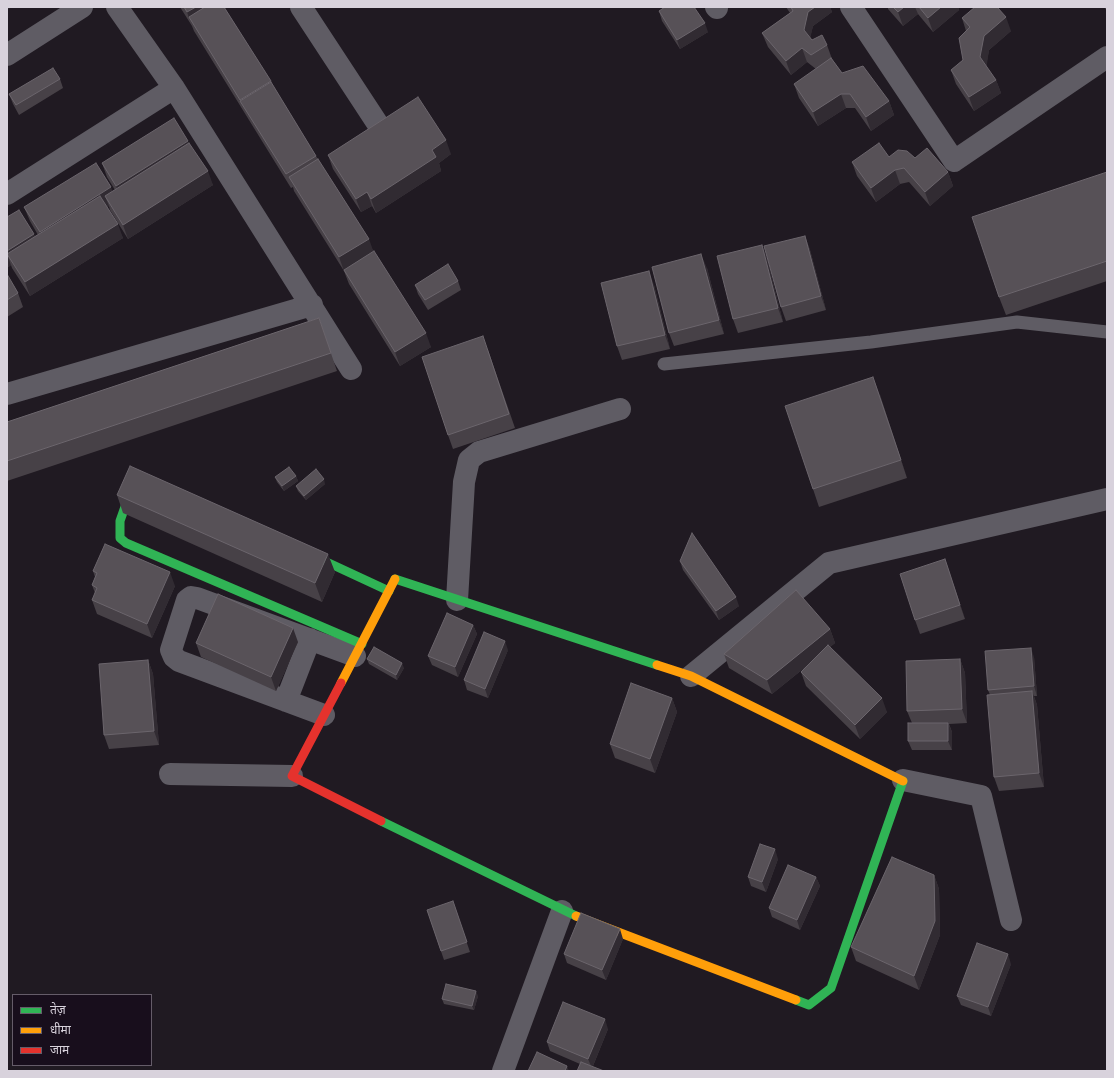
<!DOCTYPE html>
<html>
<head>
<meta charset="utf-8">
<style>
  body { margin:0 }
  #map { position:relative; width:1114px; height:1078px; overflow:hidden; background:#201a22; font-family:Cabin,"Noto Sans Devanagari",sans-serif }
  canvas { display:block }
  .frame { position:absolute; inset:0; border:8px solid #d8d2dc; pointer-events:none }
  .legend { position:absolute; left:12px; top:994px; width:140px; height:72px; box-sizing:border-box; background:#180e1c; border:1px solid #655c69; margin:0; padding:5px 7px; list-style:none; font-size:12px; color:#d8d2dc }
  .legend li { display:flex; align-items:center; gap:8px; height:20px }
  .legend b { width:20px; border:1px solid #655c69 }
</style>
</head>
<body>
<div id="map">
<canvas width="1114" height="1078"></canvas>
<div class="frame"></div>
<ul class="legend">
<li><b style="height:5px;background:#30b455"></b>तेज़</li>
<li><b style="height:5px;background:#ff9f0a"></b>धीमा</li>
<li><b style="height:5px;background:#e5322d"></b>जाम</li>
</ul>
</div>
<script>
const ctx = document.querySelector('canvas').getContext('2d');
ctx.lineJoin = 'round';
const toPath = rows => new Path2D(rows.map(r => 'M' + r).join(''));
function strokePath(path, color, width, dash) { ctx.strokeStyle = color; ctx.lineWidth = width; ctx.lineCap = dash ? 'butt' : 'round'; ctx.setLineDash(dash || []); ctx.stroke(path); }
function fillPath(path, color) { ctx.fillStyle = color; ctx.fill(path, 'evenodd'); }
strokePath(toPath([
  [664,364,871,342,1017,322,1107,332]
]), '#5f5c64', 13);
strokePath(toPath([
  [117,7,174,88,351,369],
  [301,7,381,129],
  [716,7,717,8],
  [851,7,954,161,1107,57],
  [7,55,82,7],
  [7,194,174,88],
  [7,394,312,305],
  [457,600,464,482,469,460,479,452,620,409],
  [691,676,829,563,1107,499],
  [286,701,310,639],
  [324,715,179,661,174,657,171,650,187,600,191,597,197,598,355,656],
  [170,774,292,776],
  [903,780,981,796,1011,920],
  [503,1071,562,911]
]), '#5f5c64', 22);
strokePath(toPath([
  [133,484,120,521,120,538,126,543,362,644],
  [305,552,389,591],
  [395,579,657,665],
  [381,821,576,916],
  [796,1000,809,1005,831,988,903,781]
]), '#30b455', 9);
strokePath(toPath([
  [657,665,691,676,903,781],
  [341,683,395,579],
  [576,916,796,1000]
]), '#ff9f0a', 9);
strokePath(toPath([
  [341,683,292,776,381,821]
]), '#e5322d', 9);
fillPath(toPath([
  [180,7,224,7,316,156,318,159,431,347,400,366,349,284,344,271,294,191,293,187,291,188,194,31,192,26],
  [786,7,830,7,832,12,813,26,810,37,812,40,827,45,832,59,842,73,889,101,894,115,871,131,855,108,846,108,818,126,799,98,794,84,816,69,807,62,791,75,768,47,762,33,790,13],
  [888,7,958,7,959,10,933,32,918,14,903,26,888,9],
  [1104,7,1107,7,1107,11],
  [659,11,708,32,680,49,662,21],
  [962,18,1011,31,989,50,986,66,996,80,1001,93,974,111,956,84,951,70,963,60,966,31],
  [60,79,63,88,19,115,13,104,9,94],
  [189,143,213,185,128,239,110,210,109,206,107,207,123,238,30,296,12,268,11,265,7,268,7,217,35,236,38,235,30,221,24,207,113,191,115,190,107,177,102,163],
  [451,154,439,163,441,171,376,213,372,206,361,212,333,169,328,155],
  [889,157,915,158,948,172,953,186,930,206,909,182,900,184,876,202,857,176,852,162],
  [1107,172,1107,281,1006,315,999,297],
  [805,236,810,250,826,310,786,321,781,307],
  [762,245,767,259,783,322,738,333,733,319],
  [707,268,724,334,674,346,669,333],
  [7,274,18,293,23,307,7,317],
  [458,281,461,290,428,310,418,294,415,285],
  [654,285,670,349,622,360,617,346],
  [319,318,337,371,7,481,7,422],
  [488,350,515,428,453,449,448,435],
  [880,395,907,478,819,507,813,489],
  [296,476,298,481,284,491,277,482,275,477],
  [325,484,306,500,298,491,296,486],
  [117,495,335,572,322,602,123,513],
  [945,559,965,619,920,634,915,620],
  [680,561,739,606,719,620,683,570],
  [93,571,175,586,152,638,97,614,92,600,95,593,92,585,95,577],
  [473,625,477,634,458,677,432,665,428,656],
  [830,629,835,643,830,647,887,712,860,739,806,686,801,672,808,665,772,694,729,668,724,654],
  [298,642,276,691,201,657,196,643],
  [508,650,488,698,467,690,464,680],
  [1034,657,1037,696,1034,696,1037,705,1044,787,999,791,994,777,990,695,988,690],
  [367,659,404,668,397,680,369,664],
  [960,659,965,673,967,723,949,724,952,732,952,750,912,750,908,741,912,723,907,711],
  [148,660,153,674,159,745,109,749,104,735],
  [672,698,677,712,655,773,615,758,610,744],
  [778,859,766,892,751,886,748,877],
  [934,875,939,889,940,935,919,990,856,961,851,947],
  [816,877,820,886,800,930,772,917,769,908],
  [427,910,456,911,470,952,444,960],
  [623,939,606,980,567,963,564,954],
  [1011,964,991,1016,961,1005,957,996],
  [478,996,474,1010,444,1004,442,999],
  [608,1029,593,1066,580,1064,550,1051,547,1042]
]), '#474147');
fillPath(toPath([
  [7,7,12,7,7,10],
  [196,7,222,7,189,18,187,12],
  [815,7,830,7,832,12,813,26,809,44,804,30,808,12],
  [904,7,915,7,918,14,903,26,898,12],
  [941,7,958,7,959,10,933,32,928,18],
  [1006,17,1011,31,989,50,986,71,980,57,984,36],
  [705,23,708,32,680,49,677,40],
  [802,48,807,62,791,75,786,61],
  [996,80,1001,93,974,111,969,97],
  [271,81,276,95,241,102,240,100],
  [841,94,846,108,818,126,813,112],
  [889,101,894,115,871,131,866,117],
  [446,140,451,154,439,163,441,171,376,213,371,199,432,150],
  [188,141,193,155,121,200,116,186],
  [895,170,900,184,876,202,871,188],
  [208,171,213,185,128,239,123,225],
  [948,172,953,186,930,206,925,192],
  [111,187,116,201,105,196,109,206,45,246,40,232],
  [367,192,372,206,361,212,356,199],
  [118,224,123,238,30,296,25,282],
  [34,234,39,248,7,254,11,265,7,268,7,251],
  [805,236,810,250,826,310,821,296],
  [369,239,374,253,344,271,339,257],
  [762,245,767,259,783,322,778,308],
  [701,254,707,268,724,334,719,320],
  [649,271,654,285,670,349,665,335],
  [426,333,431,347,400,366,395,352],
  [873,377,880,395,907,478,901,460],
  [296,476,298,481,284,491,282,486],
  [324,479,325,484,306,500,304,496],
  [328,554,335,572,322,602,315,583],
  [945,559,950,573,965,619,960,605],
  [170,572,175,586,152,638,147,624],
  [736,597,739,606,719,620,716,611],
  [473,625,477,634,458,677,455,667],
  [293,628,298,642,276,691,271,677],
  [830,629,835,643,772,694,767,680],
  [505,641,508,650,488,698,485,689],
  [1031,648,1034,657,1037,696,1034,686],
  [960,659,965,673,967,723,962,709],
  [148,660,153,674,159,745,154,731],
  [402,663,404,668,397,680,396,675],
  [1032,691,1037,705,1044,787,1039,773],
  [672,698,677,712,655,773,650,759],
  [882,698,887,712,860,739,855,725],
  [948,723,952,732,952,750,948,741],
  [775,849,778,859,766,892,762,882],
  [934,875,939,889,940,935,919,990,914,976],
  [816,877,820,886,800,930,797,920],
  [620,929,623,939,606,980,602,970],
  [1008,954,1011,964,991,1016,988,1007],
  [476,991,478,996,474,1010,472,1006],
  [605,1019,608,1029,592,1068,588,1059],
  [567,1066,569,1071,565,1071]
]), '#312b32');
const building = toPath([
  [184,7,196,7,187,12,184,7],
  [205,7,224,7,271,81,240,100,189,17,205,7],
  [665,7,694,7,705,23,677,40,659,11,665,7],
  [791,7,815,7,808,12,804,30,812,40,822,35,827,45,811,55,802,48,786,61,762,33,793,11,791,7],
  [893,7,904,7,898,12,893,7],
  [919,7,941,7,928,18,919,7],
  [975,7,997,7,1006,17,984,36,980,57,996,80,969,97,951,70,963,60,959,38,970,27,962,18,975,7],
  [831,58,842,73,863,66,889,101,866,117,850,94,841,94,813,112,794,84,831,58],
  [53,68,60,79,16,105,9,94,53,68],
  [271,82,316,156,286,174,240,101,271,82],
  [418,97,446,140,432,150,436,157,371,199,367,192,356,199,328,155,418,97],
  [174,118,188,141,116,186,102,163,174,118],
  [189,143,208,171,123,225,105,196,189,143],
  [879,143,889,157,898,150,907,151,915,158,927,148,948,172,925,192,904,168,895,170,871,188,852,162,879,143],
  [318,159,369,239,339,257,289,177,318,159],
  [96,163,111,187,40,232,24,207,96,163],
  [1107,172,1107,261,999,297,972,217,1107,172],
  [100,196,118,224,25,282,7,254,100,196],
  [19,210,34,234,7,251,7,217,19,210],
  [805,236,821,296,781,307,764,246,805,236],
  [762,245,778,308,733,319,717,256,762,245],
  [374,251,426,333,395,352,344,270,374,251],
  [701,254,719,320,669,333,652,267,701,254],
  [448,264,458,281,425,300,415,285,448,264],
  [649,271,665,335,617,346,601,283,649,271],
  [7,274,18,293,7,300,7,274],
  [319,318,331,353,7,461,7,422,319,318],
  [483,336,509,414,448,435,422,357,483,336],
  [873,377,901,460,813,489,785,406,873,377],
  [130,466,328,554,315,583,117,495,130,466],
  [289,467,296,476,282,486,275,477,289,467],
  [316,469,324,479,304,496,296,486,316,469],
  [692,533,736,597,716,611,680,561,692,533],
  [105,544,170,572,147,624,92,600,97,588,92,585,97,573,93,571,105,544],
  [945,559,960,605,915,620,900,574,945,559],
  [796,590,830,629,767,680,724,654,796,590],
  [218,594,293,628,271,677,196,643,218,594],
  [447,613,473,625,455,667,428,656,447,613],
  [484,632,505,641,485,689,464,680,484,632],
  [828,645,882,698,855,725,801,672,828,645],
  [374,647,402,663,396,675,367,659,374,647],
  [1031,648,1034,686,988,690,985,651,1031,648],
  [960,659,962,709,907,711,906,661,960,659],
  [148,660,154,731,104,735,99,664,148,660],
  [631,683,672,698,650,759,610,744,631,683],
  [1032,691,1039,773,994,777,987,695,1032,691],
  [908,723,948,723,948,741,908,741,908,723],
  [760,844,775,849,762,882,748,877,760,844],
  [892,857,934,875,935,921,914,976,851,947,892,857],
  [788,865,816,877,797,920,769,908,788,865],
  [453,901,467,942,441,951,427,910,453,901],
  [581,913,620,929,602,970,564,954,581,913],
  [977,943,1008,954,988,1007,957,996,977,943],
  [446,984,476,991,472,1006,442,999,446,984],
  [563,1002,605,1019,588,1059,547,1042,563,1002],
  [537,1052,567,1066,565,1071,528,1071,537,1052],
  [581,1062,604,1071,577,1071,581,1062]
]);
fillPath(building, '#575157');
strokePath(building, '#6b656c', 1);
</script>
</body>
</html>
